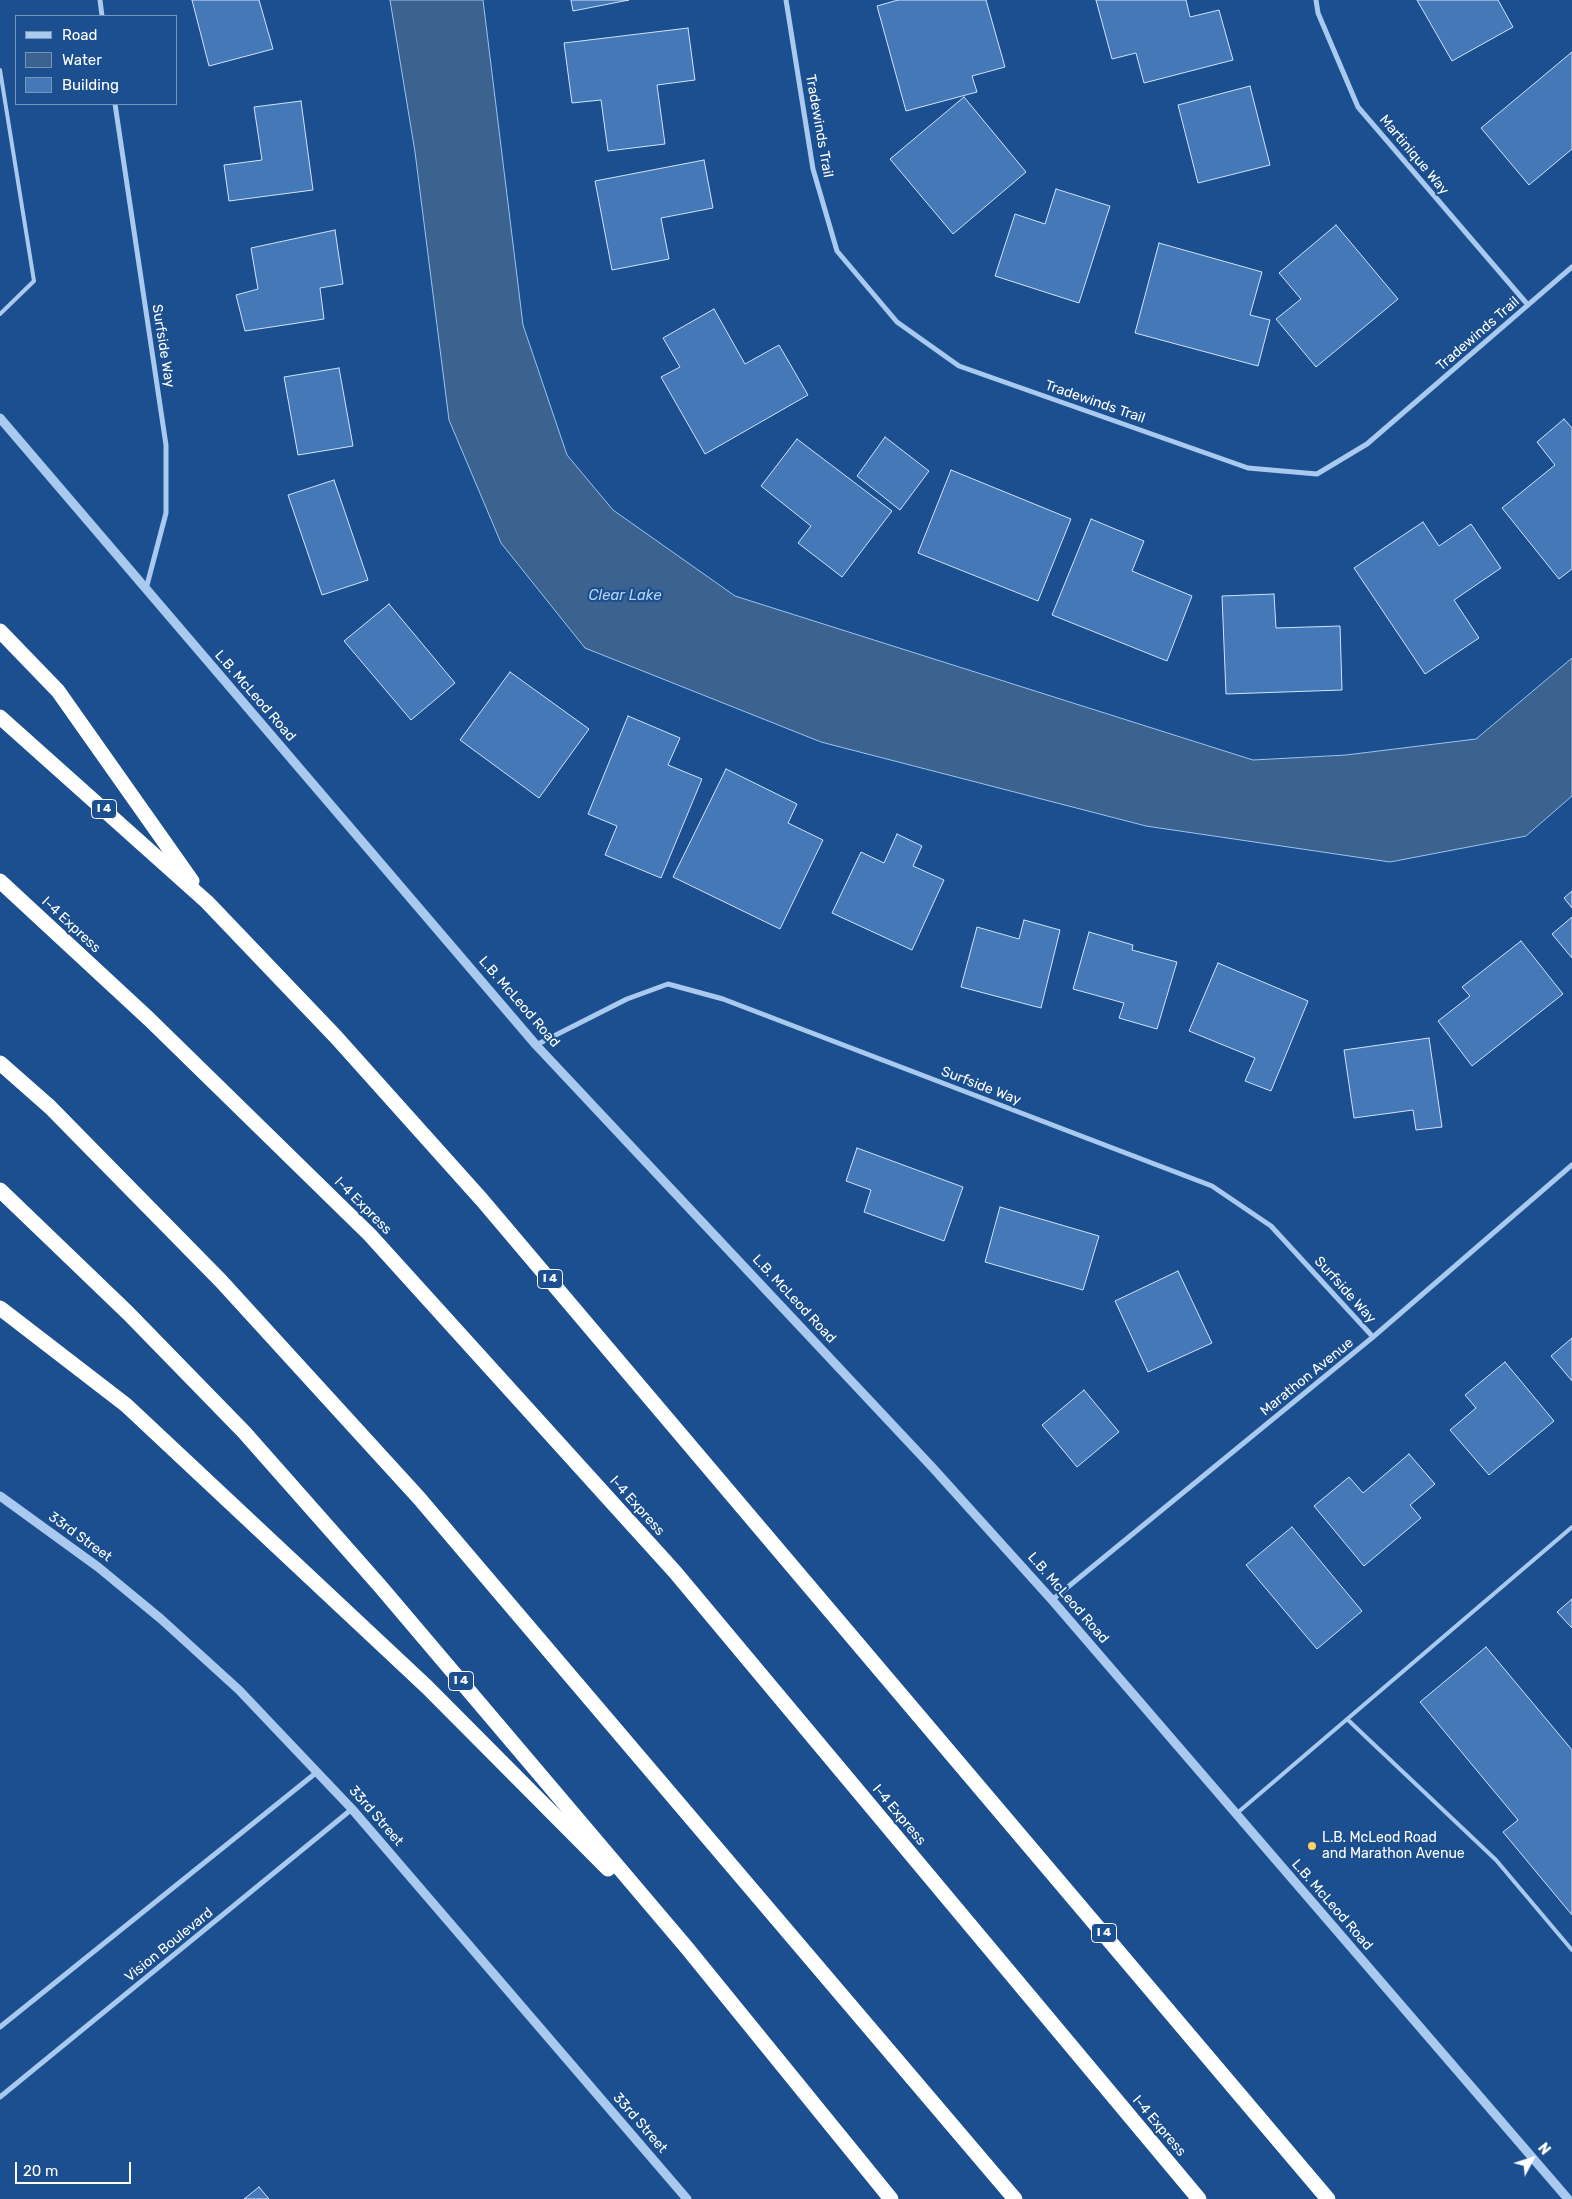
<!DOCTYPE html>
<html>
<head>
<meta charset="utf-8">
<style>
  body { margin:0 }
  #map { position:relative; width:1572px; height:2199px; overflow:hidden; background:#1b4f8f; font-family:Rubik,sans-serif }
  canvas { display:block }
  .legend { position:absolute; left:15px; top:15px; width:162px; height:90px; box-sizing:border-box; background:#1b4f8f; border:1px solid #7695bc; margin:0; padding:6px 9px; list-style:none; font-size:15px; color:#fff }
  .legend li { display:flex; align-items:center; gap:10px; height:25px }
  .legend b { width:25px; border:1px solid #7695bc }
  .north { position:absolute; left:1507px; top:2134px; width:50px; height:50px; -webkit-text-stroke:4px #1b4f8f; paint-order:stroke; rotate:50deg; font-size:14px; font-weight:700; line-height:20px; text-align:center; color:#fff }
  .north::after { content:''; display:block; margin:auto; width:18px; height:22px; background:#fff; clip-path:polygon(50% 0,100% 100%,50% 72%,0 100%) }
  .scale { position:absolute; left:15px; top:2162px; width:116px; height:22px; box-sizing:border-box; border:2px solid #fff; border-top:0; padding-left:6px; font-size:15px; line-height:18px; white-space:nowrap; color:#fff; -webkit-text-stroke:4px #1b4f8f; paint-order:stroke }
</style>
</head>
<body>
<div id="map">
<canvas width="1572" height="2199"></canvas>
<ul class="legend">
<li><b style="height:6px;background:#a9c9ee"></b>Road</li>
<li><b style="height:14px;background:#3c6290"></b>Water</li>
<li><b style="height:14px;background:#4478b7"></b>Building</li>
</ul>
<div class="north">N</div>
<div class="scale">20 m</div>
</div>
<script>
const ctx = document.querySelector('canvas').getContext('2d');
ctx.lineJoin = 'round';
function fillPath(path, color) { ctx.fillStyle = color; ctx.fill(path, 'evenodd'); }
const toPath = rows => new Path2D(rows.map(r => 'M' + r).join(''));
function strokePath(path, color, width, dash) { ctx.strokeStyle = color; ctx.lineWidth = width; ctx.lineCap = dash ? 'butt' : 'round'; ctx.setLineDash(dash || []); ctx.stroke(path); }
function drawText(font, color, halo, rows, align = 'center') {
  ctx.font = font + ' Rubik,sans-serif'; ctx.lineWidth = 4.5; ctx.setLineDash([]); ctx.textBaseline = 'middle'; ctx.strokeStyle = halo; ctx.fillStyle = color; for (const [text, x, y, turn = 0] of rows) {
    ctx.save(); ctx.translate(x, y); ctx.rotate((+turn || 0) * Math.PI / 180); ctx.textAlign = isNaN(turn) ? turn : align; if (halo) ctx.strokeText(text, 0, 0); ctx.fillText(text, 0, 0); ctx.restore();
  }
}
const water = toPath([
  [390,0,483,0,523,325,567,455,613,510,735,596,1253,760,1346,755,1476,739,1572,658,1572,796,1526,836,1390,862,1146,826,821,742,585,648,501,543,449,420,415,152,390,0]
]);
fillPath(water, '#3c6290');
strokePath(water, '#9cc4f0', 1);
const building = toPath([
  [192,0,259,0,273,49,209,66,192,0],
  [571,0,629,0,573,11,571,0],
  [898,0,986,0,1005,67,972,76,977,92,906,111,877,6,898,0],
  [1096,0,1186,0,1190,17,1219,10,1233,60,1144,83,1136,53,1112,59,1096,0],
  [1417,0,1498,0,1513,27,1452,61,1417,0],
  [688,28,695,80,657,85,665,144,608,151,601,100,572,103,564,43,688,28],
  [1572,52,1572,149,1529,185,1481,128,1572,52],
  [1250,86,1270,165,1198,183,1178,105,1250,86],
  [964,97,1026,172,953,234,890,159,964,97],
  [301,101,313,190,229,201,224,165,262,160,254,107,301,101],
  [704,160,713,208,661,218,669,259,612,270,595,181,704,160],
  [1056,189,1110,206,1079,303,995,276,1015,214,1045,224,1056,189],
  [1336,225,1398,299,1316,367,1276,319,1301,299,1279,273,1336,225],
  [335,230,343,284,320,288,324,319,245,331,236,295,258,289,251,248,335,230],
  [1159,243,1262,272,1250,315,1270,320,1258,366,1135,333,1159,243],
  [714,309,745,364,779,345,808,395,705,454,661,377,680,367,663,338,714,309],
  [339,368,353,446,298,455,284,377,339,368],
  [1564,419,1572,428,1572,569,1559,579,1502,508,1555,465,1537,442,1564,419],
  [885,437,929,471,900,510,857,476,885,437],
  [797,439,892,511,842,577,798,543,811,526,761,486,797,439],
  [951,470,1071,519,1038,601,918,553,951,470],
  [334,480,368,580,322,595,288,495,334,480],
  [1091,519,1144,541,1132,571,1192,596,1167,661,1052,615,1091,519],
  [1423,522,1439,546,1471,524,1501,568,1454,600,1479,638,1425,674,1354,568,1423,522],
  [1274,594,1276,628,1340,626,1342,690,1226,694,1222,596,1274,594],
  [389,604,455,683,411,720,344,641,389,604],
  [510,672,589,729,539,798,460,740,510,672],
  [628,716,680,738,668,765,702,779,661,878,605,855,617,826,588,814,628,716],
  [726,769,797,804,788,823,823,840,780,929,673,877,726,769],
  [897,834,922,846,913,866,944,880,912,950,832,913,861,852,884,863,897,834],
  [1572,891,1572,908,1564,898,1572,891],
  [1572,917,1572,958,1552,934,1572,917],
  [1024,920,1060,930,1041,1008,961,987,977,927,1019,939,1024,920],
  [1089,932,1133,945,1132,950,1177,962,1157,1029,1119,1018,1124,1003,1073,989,1089,932],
  [1521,941,1563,994,1472,1066,1438,1021,1470,996,1462,987,1521,941],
  [1218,963,1308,1001,1271,1091,1245,1081,1255,1058,1189,1031,1218,963],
  [1429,1038,1442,1127,1416,1130,1413,1110,1354,1118,1344,1050,1429,1038],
  [857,1148,963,1187,944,1241,864,1212,871,1190,846,1181,857,1148],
  [1000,1207,1099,1236,1083,1290,985,1262,1000,1207],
  [1178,1271,1212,1343,1148,1372,1115,1301,1178,1271],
  [1572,1338,1572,1381,1551,1356,1572,1338],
  [1505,1362,1554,1421,1489,1475,1450,1430,1476,1408,1465,1395,1505,1362],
  [1084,1390,1119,1432,1077,1467,1042,1425,1084,1390],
  [1409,1454,1435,1484,1410,1505,1421,1518,1364,1566,1314,1506,1349,1477,1363,1493,1409,1454],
  [1292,1527,1362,1611,1317,1649,1246,1565,1292,1527],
  [1572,1599,1572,1628,1557,1612,1572,1599],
  [1486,1647,1572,1750,1572,1915,1503,1832,1518,1820,1420,1702,1486,1647],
  [259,2187,269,2199,244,2199,259,2187]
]);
fillPath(building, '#4478b7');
strokePath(building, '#cfe3fa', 1);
strokePath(toPath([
  [0,70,34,281,0,314],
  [1347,1719,1496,1860,1572,1950],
  [1236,1814,1572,1527]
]), '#a9c9ee', 4);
strokePath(toPath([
  [100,0,102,16],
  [786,0,813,169,837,251,897,322,959,366,1248,468,1317,474,1367,444,1572,267],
  [1316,0,1318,13,1358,107,1528,305],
  [115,104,166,445,166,513,146,589],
  [536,1045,627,999,668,984,723,999,1212,1186,1271,1226,1373,1337],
  [1052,1600,1373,1337,1572,1165],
  [0,2027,317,1772],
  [0,2097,352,1809]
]), '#a9c9ee', 5);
strokePath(toPath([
  [0,418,536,1045,932,1467,1052,1600,1568,2199],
  [0,1496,98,1567,161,1619,239,1690,352,1809,687,2199]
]), '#a9c9ee', 9);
strokePath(toPath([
  [0,631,58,691,192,881],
  [0,717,207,902,336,1037,482,1200,1328,2199],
  [0,881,149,1019,370,1235,675,1572,1199,2199],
  [0,1063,50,1107,221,1281,419,1498,1015,2199],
  [0,1190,128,1313,244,1432,380,1586,687,1948,891,2199],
  [0,1308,126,1405,427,1687,608,1869]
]), '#fff', 15);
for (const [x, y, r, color] of [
  [1312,1846,5,"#ffd166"]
]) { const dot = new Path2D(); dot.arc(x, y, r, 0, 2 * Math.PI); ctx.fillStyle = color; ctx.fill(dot); strokePath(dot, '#1b4f8f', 2); }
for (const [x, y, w] of [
  [104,809,25],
  [550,1279,25],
  [461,1681,25],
  [1104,1933,25]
]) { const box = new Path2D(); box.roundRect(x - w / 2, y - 9.5, w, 19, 4); ctx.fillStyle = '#1b4f8f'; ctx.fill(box); strokePath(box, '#fff', 1); }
drawText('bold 12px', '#fff', null, [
  ["I 4",104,809],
  ["I 4",550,1279],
  ["I 4",461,1681],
  ["I 4",1104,1933]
]);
drawText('14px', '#fff', '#1b4f8f', [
  ["Tradewinds Trail",819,126,80],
  ["Martinique Way",1414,155,50],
  ["Tradewinds Trail",1478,334,-41],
  ["Surfside Way",163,346,81],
  ["Tradewinds Trail",1095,402,19],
  ["L.B. McLeod Road",255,696,49],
  ["I-4 Express",71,925,43],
  ["L.B. McLeod Road",519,1002,49],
  ["Surfside Way",981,1086,21],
  ["I-4 Express",363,1206,45],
  ["Surfside Way",1345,1290,48],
  ["L.B. McLeod Road",794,1299,47],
  ["Marathon Avenue",1307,1377,-39],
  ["I-4 Express",637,1506,48],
  ["33rd Street",80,1537,36],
  ["L.B. McLeod Road",1068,1598,49],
  ["I-4 Express",899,1815,50],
  ["33rd Street",376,1816,49],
  ["L.B. McLeod Road",1332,1905,49],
  ["Vision Boulevard",169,1945,-39],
  ["33rd Street",640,2123,49],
  ["I-4 Express",1159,2126,50]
]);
drawText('14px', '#fff', '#1b4f8f', [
  ["L.B. McLeod Road",1322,1838],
  ["and Marathon Avenue",1322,1854]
], 'left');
drawText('italic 15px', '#b5d3f5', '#1b4f8f', [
  ["Clear Lake",625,596]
]);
</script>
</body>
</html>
